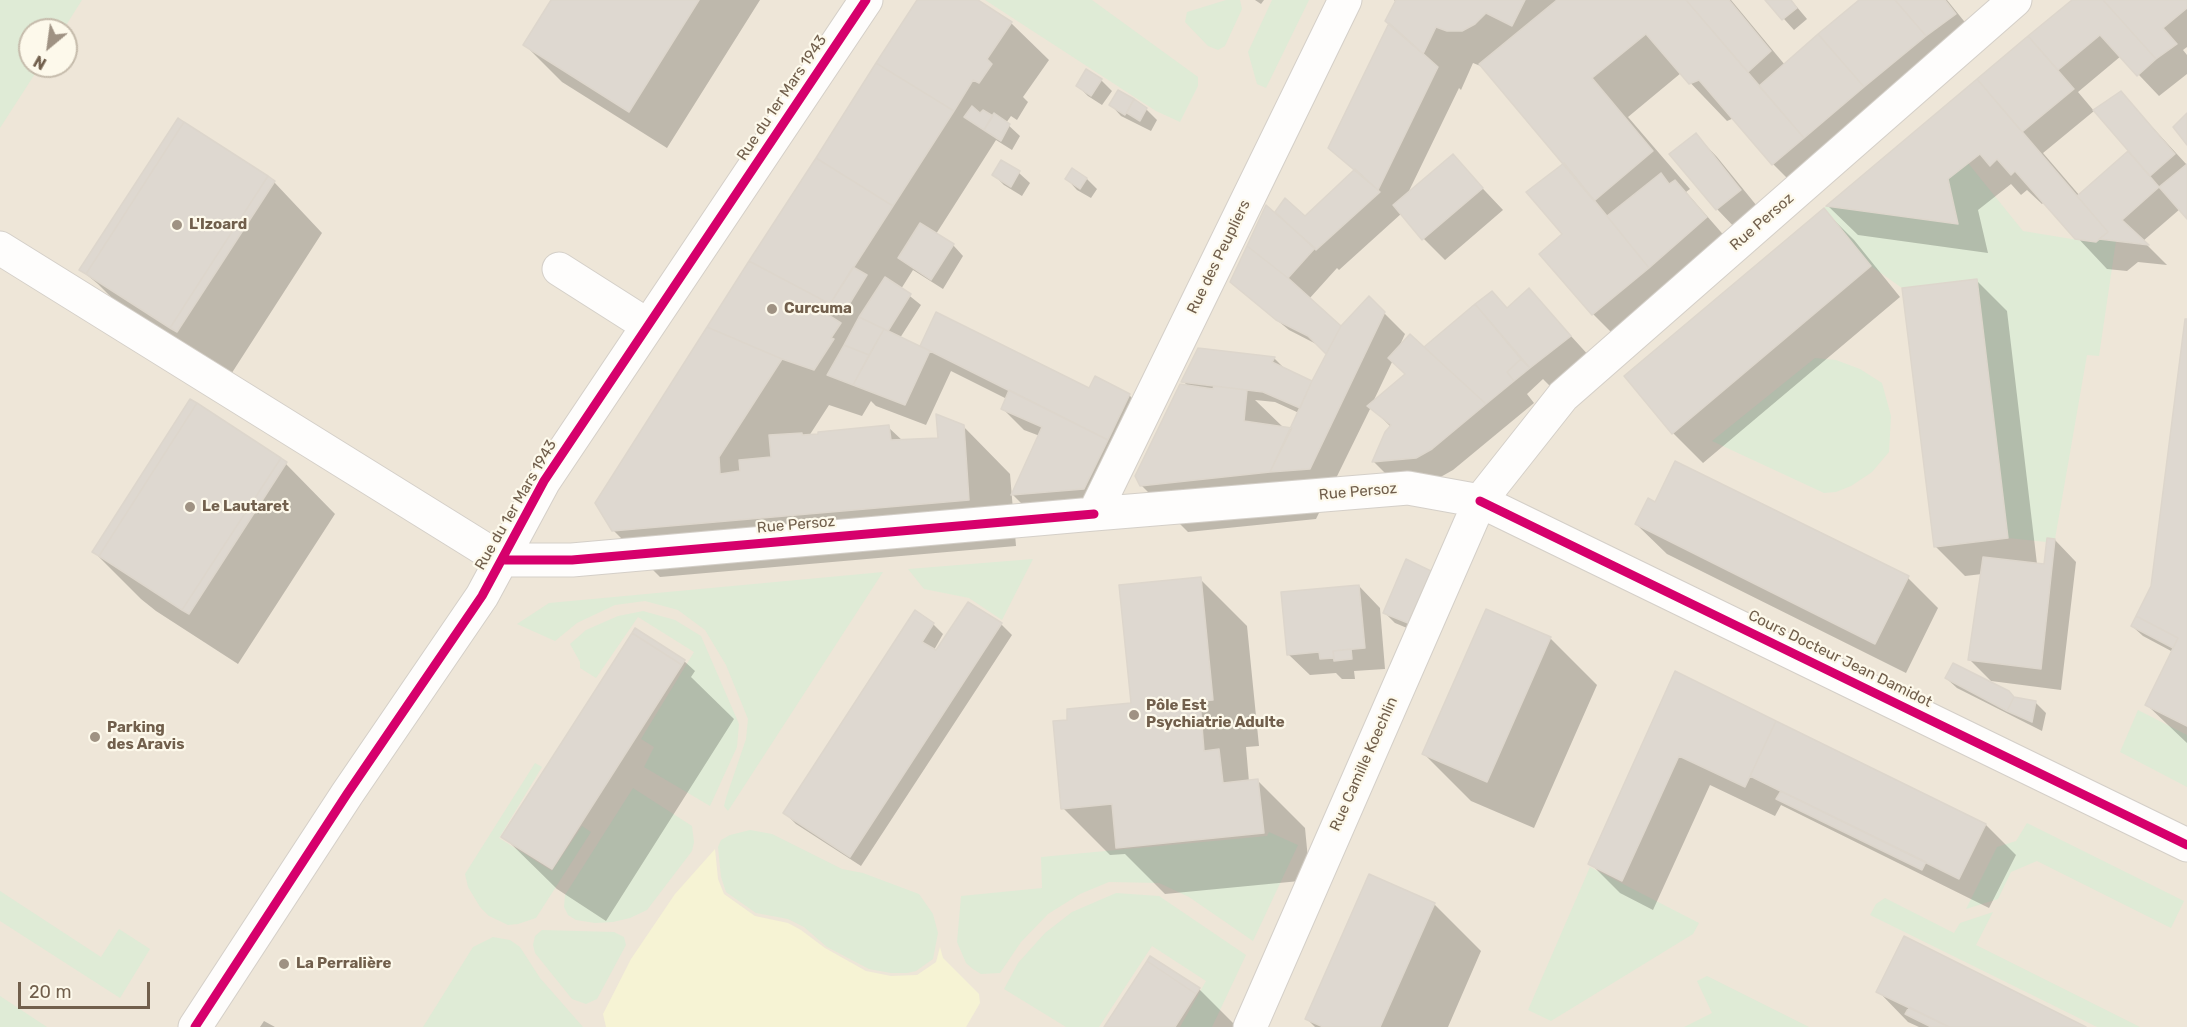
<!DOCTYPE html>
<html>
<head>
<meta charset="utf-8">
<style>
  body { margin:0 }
  #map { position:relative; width:2187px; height:1027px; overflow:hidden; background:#f5f2ea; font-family:Rubik,sans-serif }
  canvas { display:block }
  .north { position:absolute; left:18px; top:18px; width:60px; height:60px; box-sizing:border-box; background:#fdf9eb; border:2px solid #c5bbab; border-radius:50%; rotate:209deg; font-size:16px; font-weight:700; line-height:24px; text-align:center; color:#715f4c }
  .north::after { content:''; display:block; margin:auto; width:21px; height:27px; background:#9f9283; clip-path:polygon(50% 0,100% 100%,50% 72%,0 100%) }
  .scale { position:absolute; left:18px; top:982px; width:132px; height:27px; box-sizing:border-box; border:3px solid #715f4c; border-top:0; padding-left:8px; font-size:18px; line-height:21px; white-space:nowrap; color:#715f4c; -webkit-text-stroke:4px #fdf9eb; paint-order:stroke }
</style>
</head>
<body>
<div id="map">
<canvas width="2187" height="1027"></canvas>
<div class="north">N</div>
<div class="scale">20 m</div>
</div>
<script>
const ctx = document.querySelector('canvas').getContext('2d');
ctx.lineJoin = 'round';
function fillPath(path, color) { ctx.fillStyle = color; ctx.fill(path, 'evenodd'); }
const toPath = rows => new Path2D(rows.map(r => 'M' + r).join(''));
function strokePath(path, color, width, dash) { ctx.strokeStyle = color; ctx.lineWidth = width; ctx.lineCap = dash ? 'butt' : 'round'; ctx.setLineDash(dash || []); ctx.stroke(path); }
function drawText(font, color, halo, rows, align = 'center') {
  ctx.font = font + ' Rubik,sans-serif'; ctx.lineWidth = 4.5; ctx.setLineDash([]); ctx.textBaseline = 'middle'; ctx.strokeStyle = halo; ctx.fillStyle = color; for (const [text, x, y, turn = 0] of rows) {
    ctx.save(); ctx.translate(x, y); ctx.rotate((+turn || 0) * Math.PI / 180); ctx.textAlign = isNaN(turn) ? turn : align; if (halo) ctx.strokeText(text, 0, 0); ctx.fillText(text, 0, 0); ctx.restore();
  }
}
fillPath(toPath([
  [0,0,2187,0,2187,1027,0,1027],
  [30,30,66,30,66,66,30,66]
]), '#eee6d8');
fillPath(toPath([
  [0,0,82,0,63,30,30,30,30,66,40,66,0,128],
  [985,0,1092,0,1198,77,1198,86,1180,122,1156,111],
  [1226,0,1240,0,1242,9,1225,46,1218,50,1208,46,1185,22,1187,12],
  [1272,0,1309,0,1266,88,1257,84,1248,52],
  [1968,163,2023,231,2090,242,2099,239,2116,241,2099,356,2087,355,2055,539,2048,538,2046,542,2008,538,1977,280,1902,288,1871,266,1824,208,1826,206,1958,224,1948,179],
  [1815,358,1836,360,1860,369,1882,383,1891,416,1889,452,1872,472,1851,486,1836,492,1824,493,1712,441],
  [1033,559,1002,620,969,598,924,589,908,569],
  [883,572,728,811,724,806,726,798,746,739,748,719,726,665,705,630,678,610,645,601,615,605,577,623,555,641,517,624,549,603],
  [643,611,675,620,701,636,739,724,737,747,710,806,644,767,654,747,641,739,694,652,638,617,596,678,580,668,580,662,570,644,586,630,618,616],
  [2138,710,2187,735,2187,787,2120,752],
  [535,763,542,767,499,838,552,871,582,826,591,832,536,918,518,924,508,925,489,916,480,907,468,887,465,874],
  [633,788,692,826,694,842,692,851,647,910,630,918,613,922,595,923,576,920,568,915,564,907,565,895],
  [2027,823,2184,901,2171,928,2037,861,2011,872,1998,899,1966,909,1997,847,2016,841],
  [750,830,772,834,842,869,863,873,919,894,933,914,938,933,933,959,916,971,907,973,891,973,869,969,827,947,804,927,788,919,756,913,726,892,721,877,718,847,721,840,730,835],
  [1269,832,1298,845,1253,941,1189,897,1159,883,1109,882,1080,894,1048,914,1021,942,1000,973,981,974,973,969,966,963,957,942,961,896,1042,888,1041,857,1267,836],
  [1590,867,1699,923,1693,934,1551,1021,1528,1010],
  [0,891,101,957,119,929,150,949,120,998,0,921],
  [1116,893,1159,896,1246,955,1212,1027,1180,1027,1206,981,1152,946,1099,1027,1066,1027,1004,989,1018,963,1045,933,1072,912],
  [1885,898,1954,933,1960,923,1993,912,1976,945,2140,1027,2097,1027,1870,915,1876,904],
  [542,930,614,932,624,937,626,945,597,999,586,1004,572,999,535,953,533,945,535,936],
  [493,937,510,940,520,947,540,978,583,1027,423,1027,473,947],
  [1707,976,1809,1027,1684,1027,1712,1013,1697,981],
  [0,996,47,1027,0,1027]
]), '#dfebd6');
fillPath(toPath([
  [715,849,718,879,724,894,755,916,788,923,801,930,825,948,866,971,891,976,917,975,936,962,940,947,943,958,979,994,980,1003,966,1027,606,1027,603,1014,631,959,675,894]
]), '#f6f3d4');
fillPath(toPath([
  [553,0,760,0,667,148,562,82,525,45],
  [918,0,975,0,1011,23,1049,60,1023,97,1028,102,1017,120,1011,116,1006,123,1020,136,1012,150,996,140,936,234,953,245,963,256,943,289,913,270,901,289,921,305,900,338,921,348,936,314,1090,390,1129,395,1150,416,1105,510,1034,516,1013,495,1040,436,1024,430,1003,409,1007,399,951,371,926,425,876,406,871,401,862,416,829,405,809,436,888,427,903,441,939,439,963,426,1010,474,1016,546,660,577,613,530],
  [1255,0,1264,0,1261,4],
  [1394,0,1731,0,1785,65,1862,0,1947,0,1976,36,1825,158,1840,176,1810,201,1773,164,1734,118,1727,121,1681,73,1628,117,1690,189,1686,192,1727,239,1623,344,1593,314,1564,235,1565,164,1483,67,1473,63,1461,90,1459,88,1407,195,1452,156,1503,210,1445,260,1424,239,1402,213,1339,270,1337,268,1309,299,1343,329,1369,298,1405,334,1399,347,1424,349,1492,293,1508,309,1529,290,1591,358,1552,388,1543,379,1527,394,1534,403,1453,470,1437,479,1395,483,1374,462,1387,433,1391,427,1371,407,1316,519,1188,532,1141,485,1189,387,1183,381,1199,350,1274,358,1285,369,1312,383,1328,354,1320,346,1289,330,1243,292,1275,214,1286,200,1305,218,1355,171,1330,147,1390,24,1396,2],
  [1393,360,1407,374,1372,404],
  [1255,400,1275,402,1299,413,1291,429,1284,428],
  [1767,0,1791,0,1807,19,1794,30],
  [2073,0,2187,0,2187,47,2183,50,2187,55,2187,74,2159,96,2121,56,2078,92,2094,111,2043,153,2080,196,2131,151,2121,93,2187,165,2187,217,2180,209,2143,241,2167,265,2138,262,2127,271,2107,269,2044,202,2042,204,2027,190,2021,195,2011,184,1978,210,1988,253,1858,235,1828,206],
  [1101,80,1112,91,1102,105,1088,96,1078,86],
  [1119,92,1146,109,1157,120,1151,131,1121,116,1111,105],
  [1696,135,1717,157,1761,211,1738,231,1717,209,1672,154],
  [1001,162,1019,173,1030,183,1022,196,1004,185,993,174],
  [1072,170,1087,179,1097,189,1091,198,1077,190,1067,179],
  [274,182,322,233,226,382,143,329,98,284,81,270],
  [1824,210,1854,240,1900,297,1703,463,1673,433],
  [1977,281,2007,311,2037,564,2045,565,2055,540,2076,562,2061,690,1991,681,1970,660,1982,574,1965,576,1935,546],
  [2187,320,2187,743,2147,705,2173,652,2143,636,2132,626,2152,587],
  [196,404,286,464,335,514,238,664,156,611,141,599,94,552],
  [1676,463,1908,578,1938,608,1906,673,1667,554,1636,524,1656,504],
  [1431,572,1441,582,1419,633,1395,623,1385,613],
  [1200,579,1247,626,1259,746,1246,747,1249,782,1258,781,1305,828,1310,880,1165,894,1125,854,1110,855,1063,808,1069,722,1133,704],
  [1359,586,1380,608,1385,669,1354,671,1355,679,1342,679,1336,673,1310,675,1288,654],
  [933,624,943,634,934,650,937,651,1001,624,1012,635,861,866,796,824,785,813],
  [1550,638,1597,685,1534,828,1471,801,1424,754],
  [684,661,695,671,691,677,734,719,606,921,557,889,503,836],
  [1676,673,1986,825,2016,855,1989,908,1781,805,1775,816,1710,785,1653,910,1620,893,1590,863],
  [1946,678,2014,699,2035,702,2046,713,2042,731,1957,688],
  [1434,904,1481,951,1448,1027,1315,1027,1307,1019],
  [1199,989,1237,1027,1106,1027],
  [1878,991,2083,1027,1919,1027,1908,1022],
  [264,1021,275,1027,260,1027]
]), '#0003');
const building = toPath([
  [551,0,699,0,629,112,523,45,551,0],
  [917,0,978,0,1012,22,987,59,992,64,979,83,973,80,954,111,876,63,917,0],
  [1396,0,1525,0,1512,26,1486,13,1475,24,1462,31,1447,31,1436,27,1423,54,1385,21,1396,0],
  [1557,0,1686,0,1804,138,1772,165,1699,80,1689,84,1646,34,1592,78,1653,151,1594,201,1479,64,1557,0],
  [1686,0,1729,0,1771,51,1748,72,1686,0],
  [1765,0,1791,0,1797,8,1782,20,1765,0],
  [1859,0,1895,0,1926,36,1864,87,1818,34,1859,0],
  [1895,0,1945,0,1956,14,1926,36,1895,0],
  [2072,0,2103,0,2156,59,2137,76,2100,35,2058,70,2028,36,2072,0],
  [2103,0,2187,0,2187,8,2163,28,2177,44,2156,59,2103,0],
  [1389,23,1438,67,1378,190,1328,148,1389,23],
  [1818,34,1864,87,1804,138,1759,86,1818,34],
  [2028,36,2074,89,2022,132,1977,79,2028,36],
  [876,63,954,111,893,206,816,158,876,63],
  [1086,69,1102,79,1091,96,1076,86,1086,69],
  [1977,79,2108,232,2096,242,2075,239,2015,171,2011,175,1997,159,1990,166,1980,154,1948,179,1958,224,1826,206,1977,79],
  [1118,90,1134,99,1125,115,1109,105,1118,90],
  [2121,91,2175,154,2150,176,2093,110,2121,91],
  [1134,99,1147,108,1140,121,1127,113,1134,99],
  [972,106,980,113,983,110,993,116,984,130,964,117,972,106],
  [994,113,1010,124,1001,141,984,130,994,113],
  [2187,113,2187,145,2173,127,2187,113],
  [178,118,184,122,86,274,79,270,178,118],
  [184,122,268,176,170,328,86,274,184,122],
  [1696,133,1741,190,1716,210,1669,154,1696,133],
  [2128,151,2159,187,2122,220,2149,245,2099,239,2108,232,2077,196,2128,151],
  [1453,154,1483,188,1422,240,1393,205,1453,154],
  [816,158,893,206,830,304,749,261,816,158],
  [1001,160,1020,171,1011,187,992,175,1001,160],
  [1564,163,1649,268,1592,315,1539,254,1562,234,1526,192,1564,163],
  [2187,164,2187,219,2159,187,2187,164],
  [1072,168,1087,178,1080,189,1065,179,1072,168],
  [1355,169,1380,192,1316,250,1275,212,1285,198,1305,216,1355,169],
  [1661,173,1669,184,1675,180,1707,217,1649,268,1607,216,1661,173],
  [268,176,275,181,177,332,170,328,268,176],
  [1266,205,1315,248,1288,278,1247,246,1266,205],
  [1824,208,1871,266,1672,434,1624,376,1824,208],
  [920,223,954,244,931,280,898,258,920,223],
  [1247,246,1288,278,1341,326,1326,354,1308,336,1276,320,1230,282,1247,246],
  [749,261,830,304,825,313,841,323,831,338,834,339,814,370,782,359,707,327,749,261],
  [853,267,867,275,845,311,830,304,853,267],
  [885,277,911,294,888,331,859,317,885,277],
  [1977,279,2008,538,1934,547,1902,288,1977,279],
  [1529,288,1571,336,1530,368,1475,304,1492,291,1507,308,1529,288],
  [1369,296,1385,312,1310,469,1270,472,1312,381,1341,326,1369,296],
  [1475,304,1521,359,1507,372,1514,381,1486,404,1424,347,1475,304],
  [936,312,1089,388,1095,376,1130,394,1108,440,920,346,936,312],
  [859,317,884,329,869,355,844,345,859,317],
  [2185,319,2187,319,2187,726,2145,705,2178,638,2136,616,2151,586,2185,319],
  [707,327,782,359,719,457,720,474,740,471,739,460,771,457,769,435,802,433,802,435,818,434,818,432,889,425,891,440,938,438,936,414,964,425,969,500,612,531,595,503,707,327],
  [884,329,930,351,905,405,853,385,884,329],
  [1410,334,1486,404,1432,449,1416,458,1372,462,1385,432,1391,425,1367,406,1405,374,1388,358,1410,334],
  [844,345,869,355,853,385,827,375,844,345],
  [1198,348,1275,357,1272,362,1312,381,1300,408,1263,392,1181,382,1198,348],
  [1521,359,1530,368,1514,381,1507,372,1521,359],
  [1180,384,1213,389,1214,386,1247,390,1244,421,1292,428,1270,472,1140,486,1135,476,1180,384],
  [1009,390,1108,440,1084,489,1011,495,1042,427,1001,409,1009,390],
  [190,399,197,403,99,556,92,552,190,399],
  [197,403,281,458,182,610,99,556,197,403],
  [281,458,287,462,189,614,182,610,281,458],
  [1675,461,1909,576,1875,644,1635,524,1648,498,1655,502,1675,461],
  [2047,538,2055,539,2041,669,1968,660,1983,557,2044,564,2047,538],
  [1406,559,1431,571,1408,623,1383,613,1406,559],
  [1201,577,1213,700,1200,701,1204,751,1219,749,1223,783,1258,779,1264,833,1116,848,1112,804,1061,809,1053,721,1067,720,1067,709,1131,703,1119,585,1201,577],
  [1359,585,1365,648,1333,651,1334,658,1320,659,1319,652,1287,655,1281,592,1359,585],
  [968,602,1002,623,850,857,783,813,915,610,934,623,922,642,936,650,968,602],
  [1486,609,1551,637,1487,782,1422,754,1486,609],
  [2136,616,2178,638,2173,648,2131,626,2136,616],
  [635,628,685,660,682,665,632,633,635,628],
  [632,633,682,665,552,869,501,837,632,633],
  [1351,649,1352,659,1334,661,1333,651,1351,649],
  [1953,663,2009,691,2014,697,2007,711,1945,678,1953,663],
  [1675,671,1776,721,1745,787,1679,756,1622,881,1588,864,1675,671],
  [2014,697,2036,701,2032,722,2007,711,2014,697],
  [1776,721,1986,824,1959,879,1750,776,1776,721],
  [1781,791,1926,862,1922,870,1776,799,1781,791],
  [1369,874,1435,903,1380,1027,1323,1027,1305,1019,1369,874],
  [1904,936,2086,1027,1949,1027,1876,992,1904,936],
  [1150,956,1200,988,1196,994,1147,961,1150,956],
  [1147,961,1196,994,1175,1027,1104,1027,1147,961],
  [1909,1007,1949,1027,1931,1027,1905,1014,1909,1007]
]);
fillPath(building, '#ded8d0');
strokePath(building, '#ddd6cc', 1.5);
const minor = toPath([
  [0,248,502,560],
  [559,269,647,325],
  [1094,514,1345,0],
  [502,560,572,560,1094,514,1408,488,1480,501,2187,845],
  [195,1027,347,794,482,596,544,481,866,0],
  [1250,1027,1480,501,1563,396,2015,0]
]);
strokePath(minor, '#d4cfc8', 35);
strokePath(minor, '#fefdfc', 33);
strokePath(toPath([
  [1480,501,2187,845],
  [502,560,572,560,1094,514],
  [195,1027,347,794,482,596,544,481,866,0]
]), '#d6006c', 9);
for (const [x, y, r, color] of [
  [177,225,6,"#9f9283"],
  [772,309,6,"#9f9283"],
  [190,507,6,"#9f9283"],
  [1134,715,6,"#9f9283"],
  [95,737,6,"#9f9283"],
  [284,964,6,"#9f9283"]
]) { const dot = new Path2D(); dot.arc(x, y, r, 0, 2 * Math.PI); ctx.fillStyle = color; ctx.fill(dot); strokePath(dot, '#fdf9eb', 2); }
drawText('15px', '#715f4c', '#fdf9eb', [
  ["Rue du 1er Mars 1943",782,98,-56],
  ["Rue Persoz",1762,222,-41],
  ["Rue des Peupliers",1219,257,-64],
  ["Rue Persoz",1358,492,-5],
  ["Rue du 1er Mars 1943",516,505,-60],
  ["Rue Persoz",796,525,-5],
  ["Cours Docteur Jean Damidot",1840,659,26],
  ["Rue Camille Koechlin",1364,764,-66]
]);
drawText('bold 15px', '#715f4c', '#fdf9eb', [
  ["L'Izoard",189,225],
  ["Curcuma",784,309],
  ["Le Lautaret",202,507],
  ["Pôle Est",1146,706],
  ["Psychiatrie Adulte",1146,723],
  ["Parking",107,728],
  ["des Aravis",107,745],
  ["La Perralière",296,964]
], 'left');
</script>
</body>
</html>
